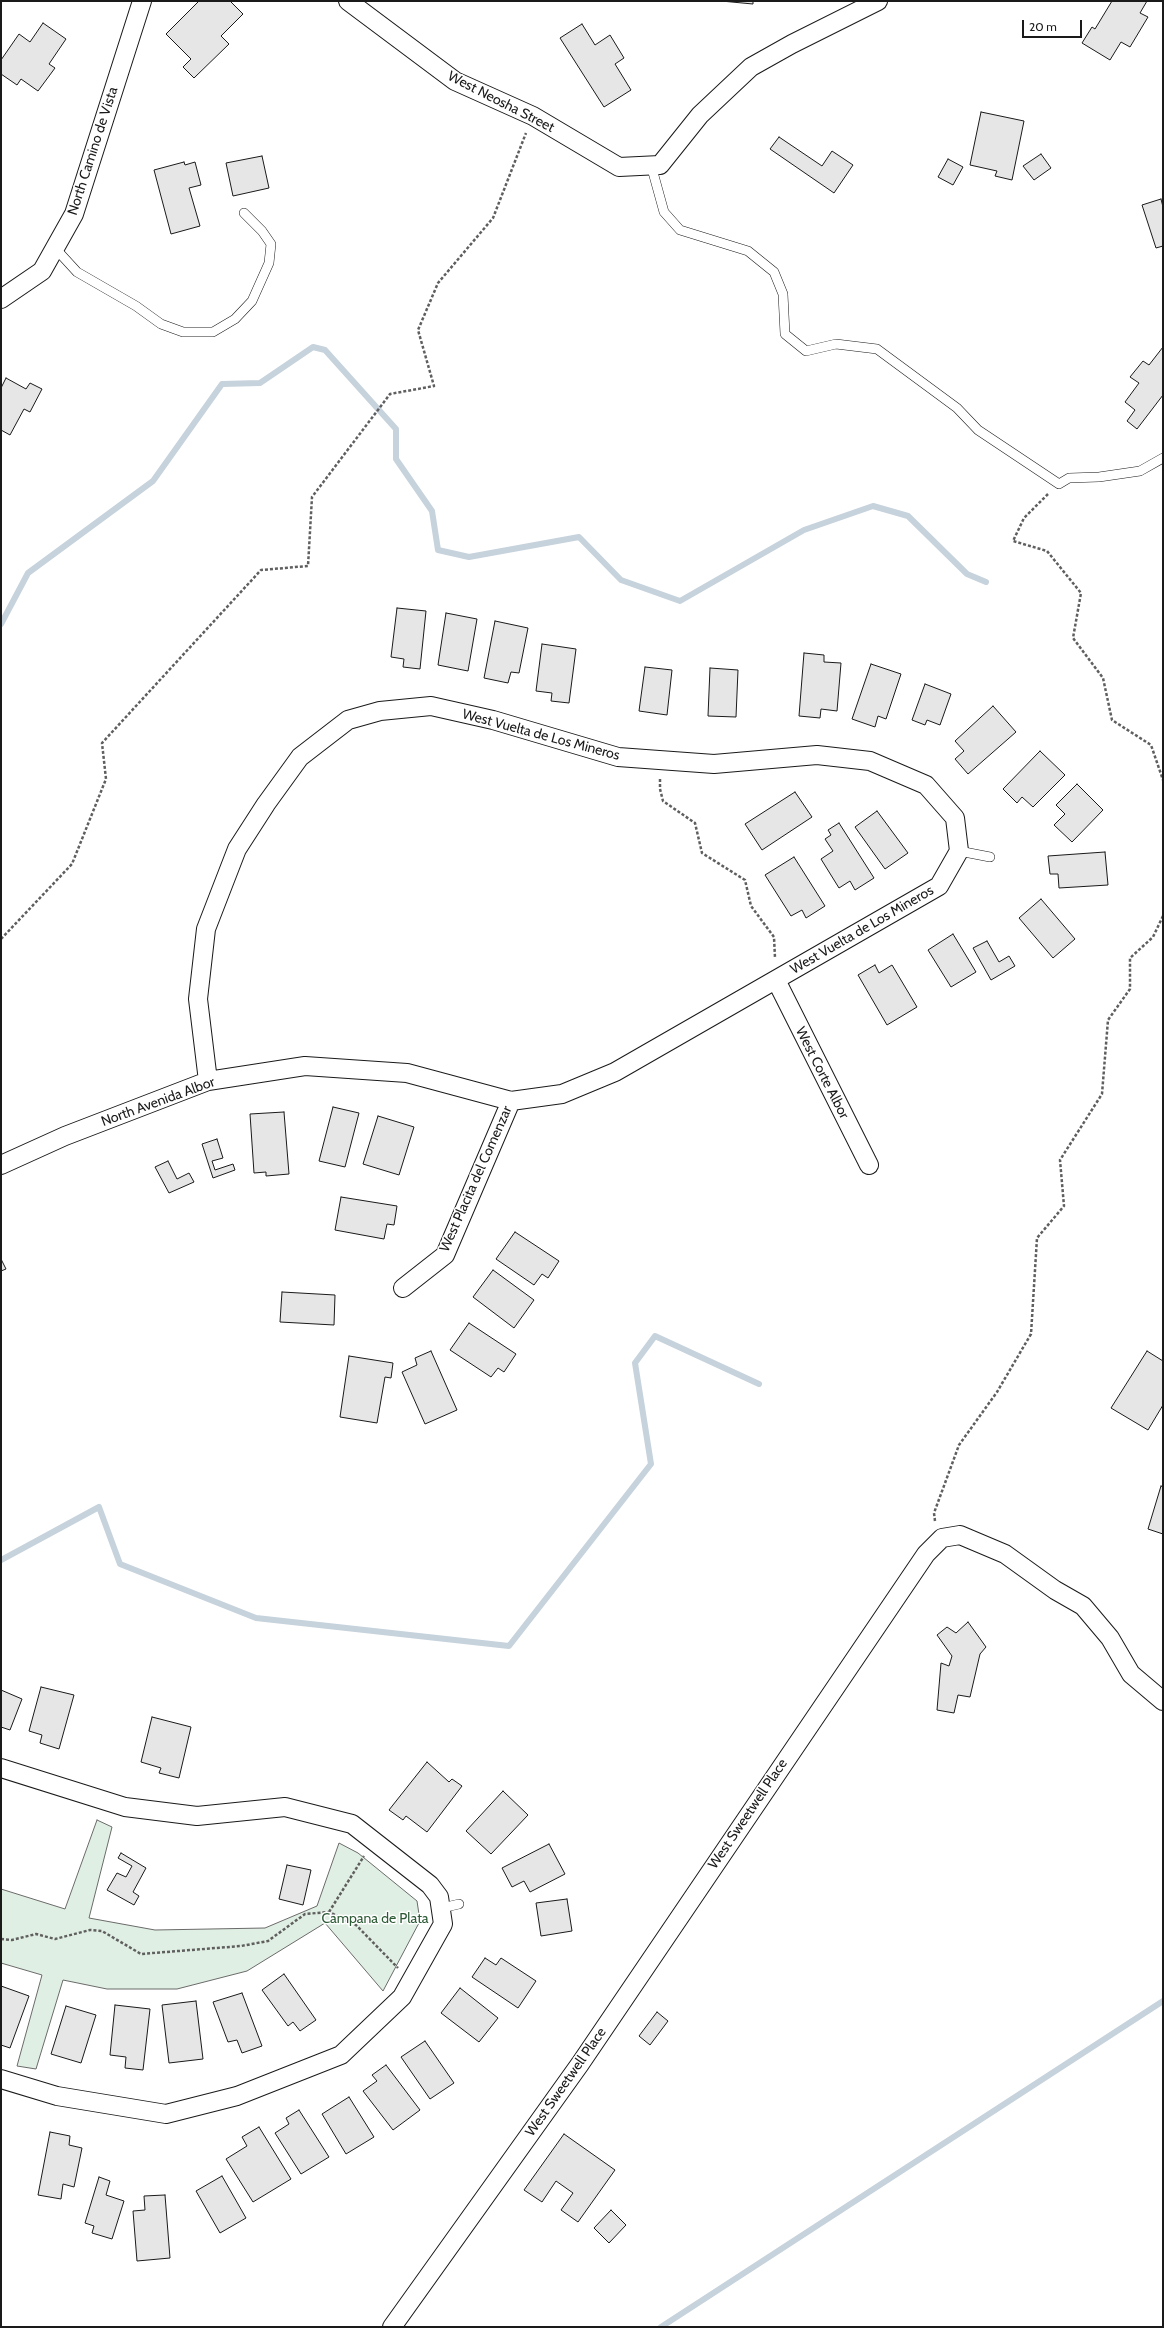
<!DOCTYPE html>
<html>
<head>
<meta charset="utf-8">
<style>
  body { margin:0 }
  #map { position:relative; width:1164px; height:2328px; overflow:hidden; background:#fff; font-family:Cabin,sans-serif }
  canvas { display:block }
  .frame { position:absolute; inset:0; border:2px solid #1a1a1a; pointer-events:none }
  .scale { position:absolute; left:1022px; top:20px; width:60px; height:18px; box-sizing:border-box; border:2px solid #1a1a1a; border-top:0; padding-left:5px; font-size:12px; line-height:14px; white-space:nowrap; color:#1a1a1a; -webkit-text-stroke:3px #fff; paint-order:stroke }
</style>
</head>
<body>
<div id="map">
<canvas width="1164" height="2328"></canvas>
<div class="frame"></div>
<div class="scale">20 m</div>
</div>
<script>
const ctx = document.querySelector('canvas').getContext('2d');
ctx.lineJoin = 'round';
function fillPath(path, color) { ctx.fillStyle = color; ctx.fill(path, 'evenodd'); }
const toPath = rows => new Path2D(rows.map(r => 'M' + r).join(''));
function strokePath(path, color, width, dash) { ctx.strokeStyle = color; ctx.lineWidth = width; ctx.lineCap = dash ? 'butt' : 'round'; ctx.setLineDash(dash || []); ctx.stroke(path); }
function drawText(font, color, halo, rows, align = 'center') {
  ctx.font = font + ' Cabin,sans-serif'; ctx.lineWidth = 3; ctx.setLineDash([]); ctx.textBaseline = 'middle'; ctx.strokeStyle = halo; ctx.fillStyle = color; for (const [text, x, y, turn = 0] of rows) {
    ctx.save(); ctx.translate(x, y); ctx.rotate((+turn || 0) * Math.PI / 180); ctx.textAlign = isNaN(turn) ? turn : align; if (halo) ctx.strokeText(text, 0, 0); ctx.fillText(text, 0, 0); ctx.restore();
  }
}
const green = toPath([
  [97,1820,112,1827,89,1918,155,1930,265,1928,317,1906,339,1843,358,1853,417,1901,420,1921,383,1991,325,1923,247,1971,177,1989,107,1989,63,1980,36,2069,17,2066,42,1975,1,1963,1,1889,65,1909,97,1820]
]);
fillPath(green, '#e0efe3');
strokePath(green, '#6a6a6a', 1);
strokePath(toPath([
  [1,624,28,573,153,481,222,384,260,383,313,347,325,350,396,429,396,459,432,511,438,550,469,557,579,537,621,580,680,601,804,530,873,506,908,516,967,574,986,582],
  [1,1560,99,1507,120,1564,256,1618,509,1646,651,1464,635,1363,655,1336,759,1384],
  [661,2327,1163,2001]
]), '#c6d2dc', 6);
const building = toPath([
  [199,1,230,1,243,14,221,36,229,44,194,78,183,67,191,59,166,34,199,1],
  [721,1,753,1,753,4,721,1],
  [1112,1,1147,1,1140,13,1148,17,1130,47,1121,42,1110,60,1082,43,1092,27,1095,29,1112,1],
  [43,23,66,39,49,64,55,68,38,91,21,79,17,85,1,74,1,60,19,34,30,42,43,23],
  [582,24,595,45,610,35,624,58,615,64,631,90,604,107,560,38,582,24],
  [981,112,1024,121,1012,180,995,176,997,171,970,165,981,112],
  [779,137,822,166,832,151,853,165,834,193,770,149,779,137],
  [1041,154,1051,168,1034,180,1023,166,1041,154],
  [262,156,269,188,233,196,226,163,262,156],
  [948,159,963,167,953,185,938,177,948,159],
  [184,162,185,165,195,162,201,185,189,188,200,226,171,234,154,170,184,162],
  [1161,199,1163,207,1163,246,1156,248,1142,205,1161,199],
  [1163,347,1163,395,1137,429,1127,421,1135,410,1125,402,1139,383,1130,377,1143,361,1149,365,1163,347],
  [6,378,26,389,30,383,42,389,30,412,24,409,10,435,1,430,1,388,6,378],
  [397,608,426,611,420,669,403,667,404,659,391,657,397,608],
  [446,613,477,619,468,671,438,665,446,613],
  [495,621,528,628,519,673,511,672,508,683,484,678,495,621],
  [542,644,576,649,569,703,551,701,552,693,536,691,542,644],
  [804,653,824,655,824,662,841,663,837,711,821,709,820,718,799,716,804,653],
  [871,664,901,674,886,719,878,716,875,727,852,719,871,664],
  [645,667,672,670,667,715,639,711,645,667],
  [710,668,738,670,736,717,708,716,710,668],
  [925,684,951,694,940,725,927,720,925,725,912,720,925,684],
  [993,706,1016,732,968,774,955,759,964,751,955,741,993,706],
  [1040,751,1065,775,1033,807,1022,797,1017,803,1003,789,1040,751],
  [1077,784,1103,810,1072,842,1054,825,1065,814,1056,805,1077,784],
  [795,792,812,817,762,850,745,824,795,792],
  [877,811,908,853,885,869,855,827,877,811],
  [839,823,874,878,855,890,850,881,839,888,821,859,833,851,825,839,831,835,828,830,839,823],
  [1105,852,1108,885,1059,888,1058,874,1050,874,1048,856,1105,852],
  [794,857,825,906,806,918,802,910,791,916,765,875,794,857],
  [1041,899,1075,939,1053,958,1019,918,1041,899],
  [953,934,976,972,951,987,928,950,953,934],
  [987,941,999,962,1009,956,1015,966,991,980,973,948,987,941],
  [875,965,879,973,892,965,917,1007,887,1025,858,975,875,965],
  [333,1107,359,1113,345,1167,319,1161,333,1107],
  [284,1112,289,1174,266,1176,266,1172,254,1173,250,1114,284,1112],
  [378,1116,414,1127,399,1175,363,1164,378,1116],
  [217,1139,223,1158,212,1161,215,1170,233,1164,235,1170,213,1178,202,1144,217,1139],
  [168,1161,177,1179,189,1173,194,1182,169,1193,155,1167,168,1161],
  [341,1197,397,1206,394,1225,387,1224,384,1239,335,1230,341,1197],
  [515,1232,559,1261,548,1278,542,1274,534,1285,496,1259,515,1232],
  [1,1259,6,1269,1,1271,1,1259],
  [493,1270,534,1300,514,1328,473,1297,493,1270],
  [282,1292,335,1295,334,1325,280,1322,282,1292],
  [469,1323,516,1354,504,1372,498,1368,491,1377,450,1350,469,1323],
  [431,1351,457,1410,425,1424,402,1372,417,1365,415,1358,431,1351],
  [1147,1351,1163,1361,1163,1405,1148,1430,1111,1408,1147,1351],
  [349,1356,393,1363,391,1378,385,1377,377,1423,340,1417,349,1356],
  [1161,1486,1163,1487,1163,1534,1148,1529,1161,1486],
  [968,1622,986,1647,980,1654,970,1697,958,1695,954,1713,937,1710,941,1663,949,1666,952,1656,937,1635,947,1627,956,1633,968,1622],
  [41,1687,74,1695,59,1749,40,1743,42,1735,29,1731,41,1687],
  [1,1690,22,1699,10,1730,1,1727,1,1690],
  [152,1717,191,1727,179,1778,159,1773,161,1768,141,1762,152,1717],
  [427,1762,449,1782,452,1779,462,1786,427,1832,406,1816,403,1820,389,1810,427,1762],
  [503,1791,528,1815,491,1854,466,1831,503,1791],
  [549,1844,565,1874,530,1892,524,1881,512,1887,502,1868,549,1844],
  [121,1853,146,1868,133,1892,139,1896,134,1905,107,1890,117,1873,126,1877,132,1866,118,1858,121,1853],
  [287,1865,311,1870,303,1905,279,1899,287,1865],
  [567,1899,572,1931,541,1936,536,1903,567,1899],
  [485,1958,496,1965,501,1958,536,1981,518,2008,472,1977,485,1958],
  [284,1974,316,2020,300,2031,293,2022,288,2026,262,1990,284,1974],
  [1,1986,29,1996,10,2048,1,2045,1,1986],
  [460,1988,498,2018,479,2042,441,2013,460,1988],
  [242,1993,262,2046,242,2053,237,2040,228,2042,213,2002,242,1993],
  [196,2001,203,2059,169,2063,162,2005,196,2001],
  [115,2005,150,2009,143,2070,125,2068,126,2057,110,2055,115,2005],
  [66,2006,96,2015,81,2063,51,2054,66,2006],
  [657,2012,668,2021,650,2045,639,2036,657,2012],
  [425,2041,454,2083,430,2099,401,2057,425,2041],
  [386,2065,420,2110,393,2130,363,2091,377,2081,372,2075,386,2065],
  [349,2097,374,2137,346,2154,322,2114,349,2097],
  [299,2110,329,2157,301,2174,275,2133,289,2124,286,2118,299,2110],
  [259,2127,291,2179,253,2202,226,2159,247,2146,242,2137,259,2127],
  [50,2132,70,2136,69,2145,82,2148,74,2187,63,2184,61,2199,38,2195,50,2132],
  [564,2134,615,2170,578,2222,561,2210,573,2193,556,2181,542,2202,524,2190,564,2134],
  [222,2176,246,2218,220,2233,196,2191,222,2176],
  [99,2177,110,2181,106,2195,124,2201,112,2239,92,2233,94,2226,85,2223,99,2177],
  [165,2195,170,2258,137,2261,133,2211,145,2210,144,2196,165,2195],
  [611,2210,626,2225,609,2243,594,2228,611,2210]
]);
fillPath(building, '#e6e6e6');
strokePath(building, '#1a1a1a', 1);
const service = toPath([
  [651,165,664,212,680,230,748,251,774,272,783,294,785,334,806,351,836,344,877,349,957,408,978,430,1059,484,1069,478,1099,477,1140,471,1163,458],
  [55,248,77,272,136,306,161,324,183,332,213,332,235,319,252,301,269,263,271,244,262,231,244,213],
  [959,851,990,857],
  [442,1908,459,1904]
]);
const minor = toPath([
  [348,1,455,81,533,116,619,167,660,165,700,115,751,67,792,44,878,1],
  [1,299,42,271,74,214,142,1],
  [776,980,869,1165],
  [1,1165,65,1136,208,1081,305,1066,407,1073,511,1101,562,1094,615,1072,939,886,959,851,955,818,926,785,870,761,817,755,714,764,618,757,493,720,431,706,380,711,348,720,300,757,266,804,237,849,206,929,198,999,208,1081],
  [403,1288,445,1255,511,1101],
  [1,1768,125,1807,197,1816,285,1807,352,1824,430,1885,439,1897,443,1924,402,1997,341,2055,237,2096,166,2114,57,2096,1,2079],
  [392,2327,580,2064,926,1554,942,1538,960,1535,1005,1554,1055,1590,1083,1606,1110,1638,1131,1674,1163,1701]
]);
strokePath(service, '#1a1a1a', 10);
strokePath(minor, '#1a1a1a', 20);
strokePath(toPath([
  [1048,494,1024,518,1013,541,1047,551,1081,593,1073,638,1103,678,1112,720,1151,745,1163,780],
  [660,779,660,789,663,801,695,823,702,853,745,880,751,906,774,937,775,958],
  [1,939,72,864,106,779,102,743,261,570,308,566,312,497,390,394,434,386,418,330,438,283,493,218,526,133],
  [935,1521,934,1513,959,1445,997,1392,1031,1334,1037,1238,1064,1206,1060,1160,1102,1094,1108,1020,1130,989,1130,958,1153,937,1163,916],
  [329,1912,364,1856],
  [1,1939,12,1940,36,1934,55,1939,90,1930,102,1931,141,1954,241,1946,268,1941,305,1914,329,1912,356,1925,398,1968]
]), '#5f5f5f', 2.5, [3, 2]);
strokePath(service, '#fff', 9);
strokePath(minor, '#fff', 18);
drawText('14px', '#1a1a1a', '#fff', [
  ["West Neosha Street",501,102,27],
  ["North Camino de Vista",93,151,-72],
  ["West Vuelta de Los Mineros",541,735,15],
  ["West Vuelta de Los Mineros",862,930,-30],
  ["West Corte Albor",822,1073,63],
  ["North Avenida Albor",158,1102,-20],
  ["West Placita del Comenzar",476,1179,-66],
  ["West Sweetwell Place",748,1814,-56],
  ["West Sweetwell Place",566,2082,-55]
]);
drawText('14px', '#2b5a34', '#fff', [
  ["Campana de Plata",375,1919]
]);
</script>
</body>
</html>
